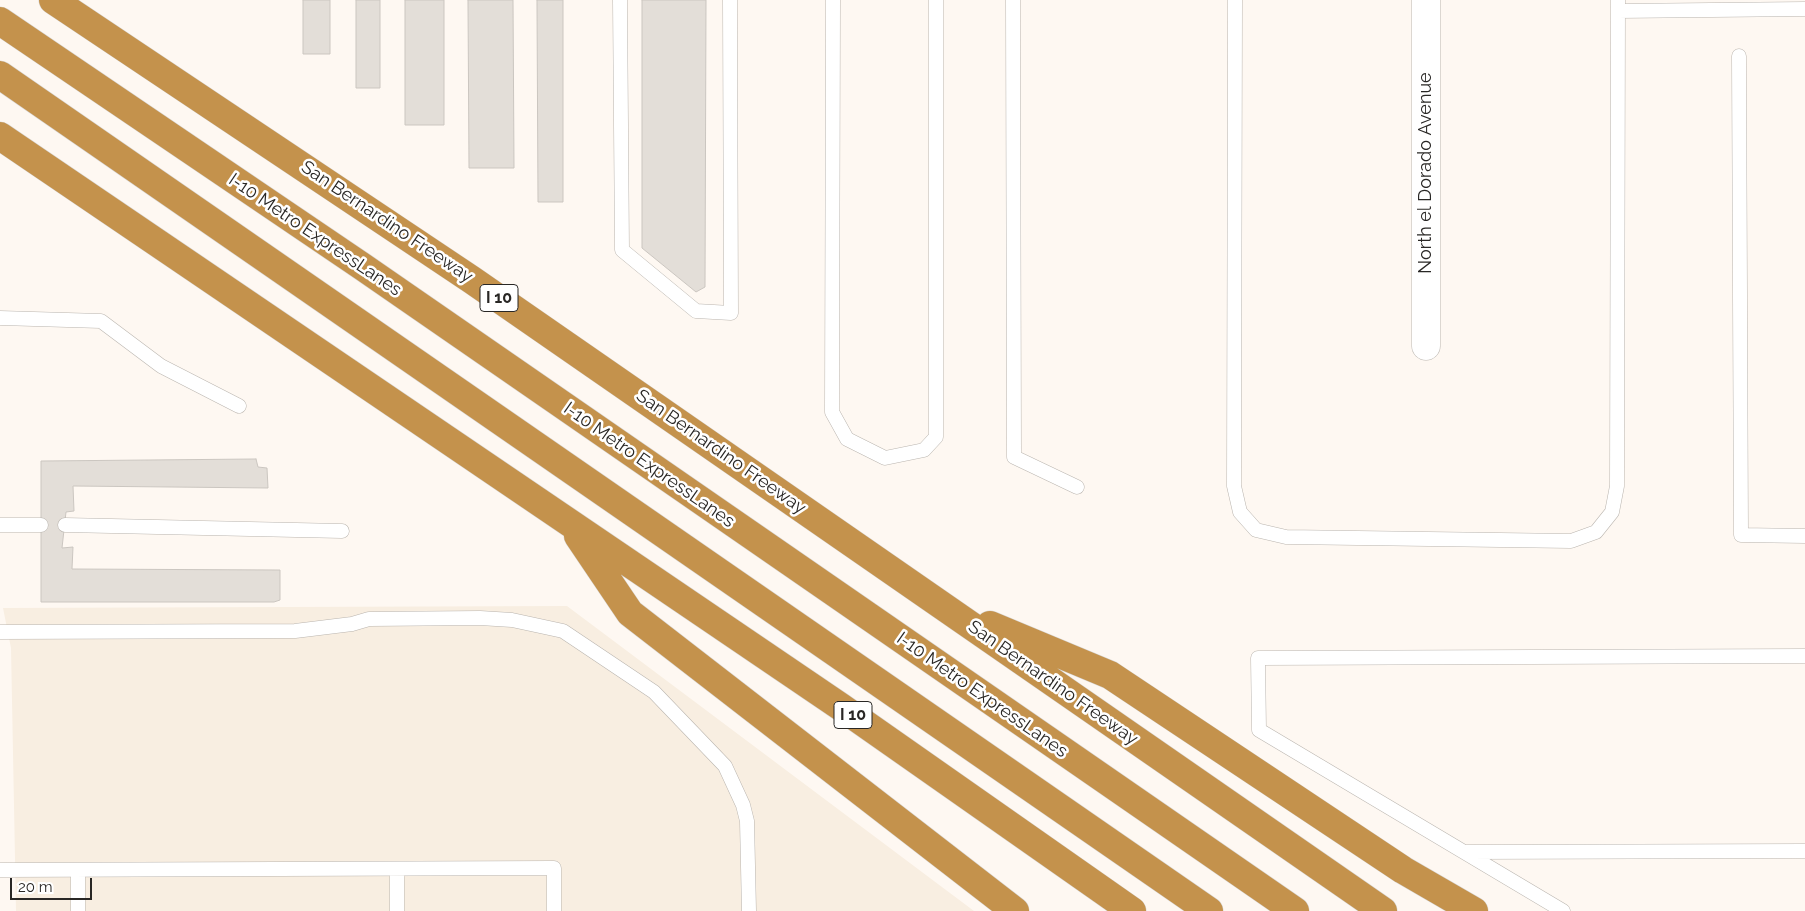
<!DOCTYPE html>
<html>
<head>
<meta charset="utf-8">
<style>
  body { margin:0 }
  #map { position:relative; width:1805px; height:911px; overflow:hidden; background:#fef8f2; font-family:Raleway,sans-serif }
  canvas { display:block }
  .scale { position:absolute; left:10px; top:878px; width:82px; height:22px; box-sizing:border-box; border:2px solid #292725; border-top:0; padding-left:6px; font-size:15px; line-height:18px; white-space:nowrap; color:#292725; -webkit-text-stroke:4px #fff; paint-order:stroke }
</style>
</head>
<body>
<div id="map">
<canvas width="1805" height="911"></canvas>
<div class="scale">20 m</div>
</div>
<script>
const ctx = document.querySelector('canvas').getContext('2d');
ctx.lineJoin = 'round';
function fillPath(path, color) { ctx.fillStyle = color; ctx.fill(path, 'evenodd'); }
const toPath = rows => new Path2D(rows.map(r => 'M' + r).join(''));
function strokePath(path, color, width, dash) { ctx.strokeStyle = color; ctx.lineWidth = width; ctx.lineCap = dash ? 'butt' : 'round'; ctx.setLineDash(dash || []); ctx.stroke(path); }
function drawText(font, color, halo, rows, align = 'center') {
  ctx.font = font + ' Raleway,sans-serif'; ctx.lineWidth = 5; ctx.setLineDash([]); ctx.textBaseline = 'middle'; ctx.strokeStyle = halo; ctx.fillStyle = color; for (const [text, x, y, turn = 0] of rows) {
    ctx.save(); ctx.translate(x, y); ctx.rotate((+turn || 0) * Math.PI / 180); ctx.textAlign = isNaN(turn) ? turn : align; if (halo) ctx.strokeText(text, 0, 0); ctx.fillText(text, 0, 0); ctx.restore();
  }
}
fillPath(toPath([
  [567,606,974,911,16,911,11,648,3,608]
]), '#f8eee1');
const building = toPath([
  [303,0,330,0,330,54,303,54,303,0],
  [356,0,380,0,380,88,356,88,356,0],
  [405,0,444,0,444,125,405,125,405,0],
  [468,0,513,0,514,168,469,168,468,0],
  [537,0,563,0,563,202,538,202,537,0],
  [642,0,706,0,705,287,696,292,642,248,642,0],
  [256,459,258,467,267,468,268,488,73,486,74,511,66,512,62,548,73,547,72,569,280,570,280,600,274,602,41,602,41,461,256,459]
]);
fillPath(building, '#e3ded8');
strokePath(building, '#cbc6c0', 1);
const service = toPath([
  [620,0,622,250,696,311,731,313,730,0],
  [833,0,832,412,847,439,885,458,924,450,936,437,936,0],
  [1013,0,1014,457,1077,487],
  [1235,0,1234,486,1240,512,1256,530,1286,537,1571,541,1596,532,1612,512,1617,486,1618,0],
  [1618,11,1805,9],
  [1739,56,1741,535,1805,536],
  [0,318,101,321,161,366,239,406],
  [0,525,41,525],
  [65,525,342,531],
  [0,632,295,631,352,624,369,619,480,618,512,620,563,631,654,692,725,766,743,805,747,821,749,911],
  [1466,852,1805,851],
  [0,870,554,868,554,911],
  [78,911,78,870],
  [397,911,397,869],
  [1563,911,1259,730,1258,658,1805,656]
]);
const minor = toPath([
  [1426,0,1426,346]
]);
const motorway = toPath([
  [53,0,472,280,1383,911],
  [0,21,363,267,1295,911],
  [0,75,1209,911],
  [0,136,841,707,1132,911],
  [578,536,630,613,1015,911],
  [990,625,1110,675,1403,870,1474,911]
]);
strokePath(service, '#bab5af', 15);
strokePath(minor, '#bab5af', 29);
strokePath(motorway, '#d8d8d8', 29);
strokePath(service, '#fff', 14);
strokePath(minor, '#fff', 28);
strokePath(motorway, '#c4924c', 28);
for (const [x, y, w] of [
  [499,298,38],
  [853,715,38]
]) { const box = new Path2D(); box.roundRect(x - w / 2, y - 13.5, w, 27, 4); ctx.fillStyle = '#fff'; ctx.fill(box); strokePath(box, '#292725', 1); }
drawText('bold 16px', '#292725', null, [
  ["I 10",499,298],
  ["I 10",853,715]
]);
drawText('18px', '#292725', '#fff', [
  ["North el Dorado Avenue",1426,173,-90],
  ["San Bernardino Freeway",387,222,34],
  ["I-10 Metro ExpressLanes",315,235,34],
  ["San Bernardino Freeway",721,452,35],
  ["I-10 Metro ExpressLanes",649,465,35],
  ["San Bernardino Freeway",1053,683,35],
  ["I-10 Metro ExpressLanes",982,695,35]
]);
</script>
</body>
</html>
